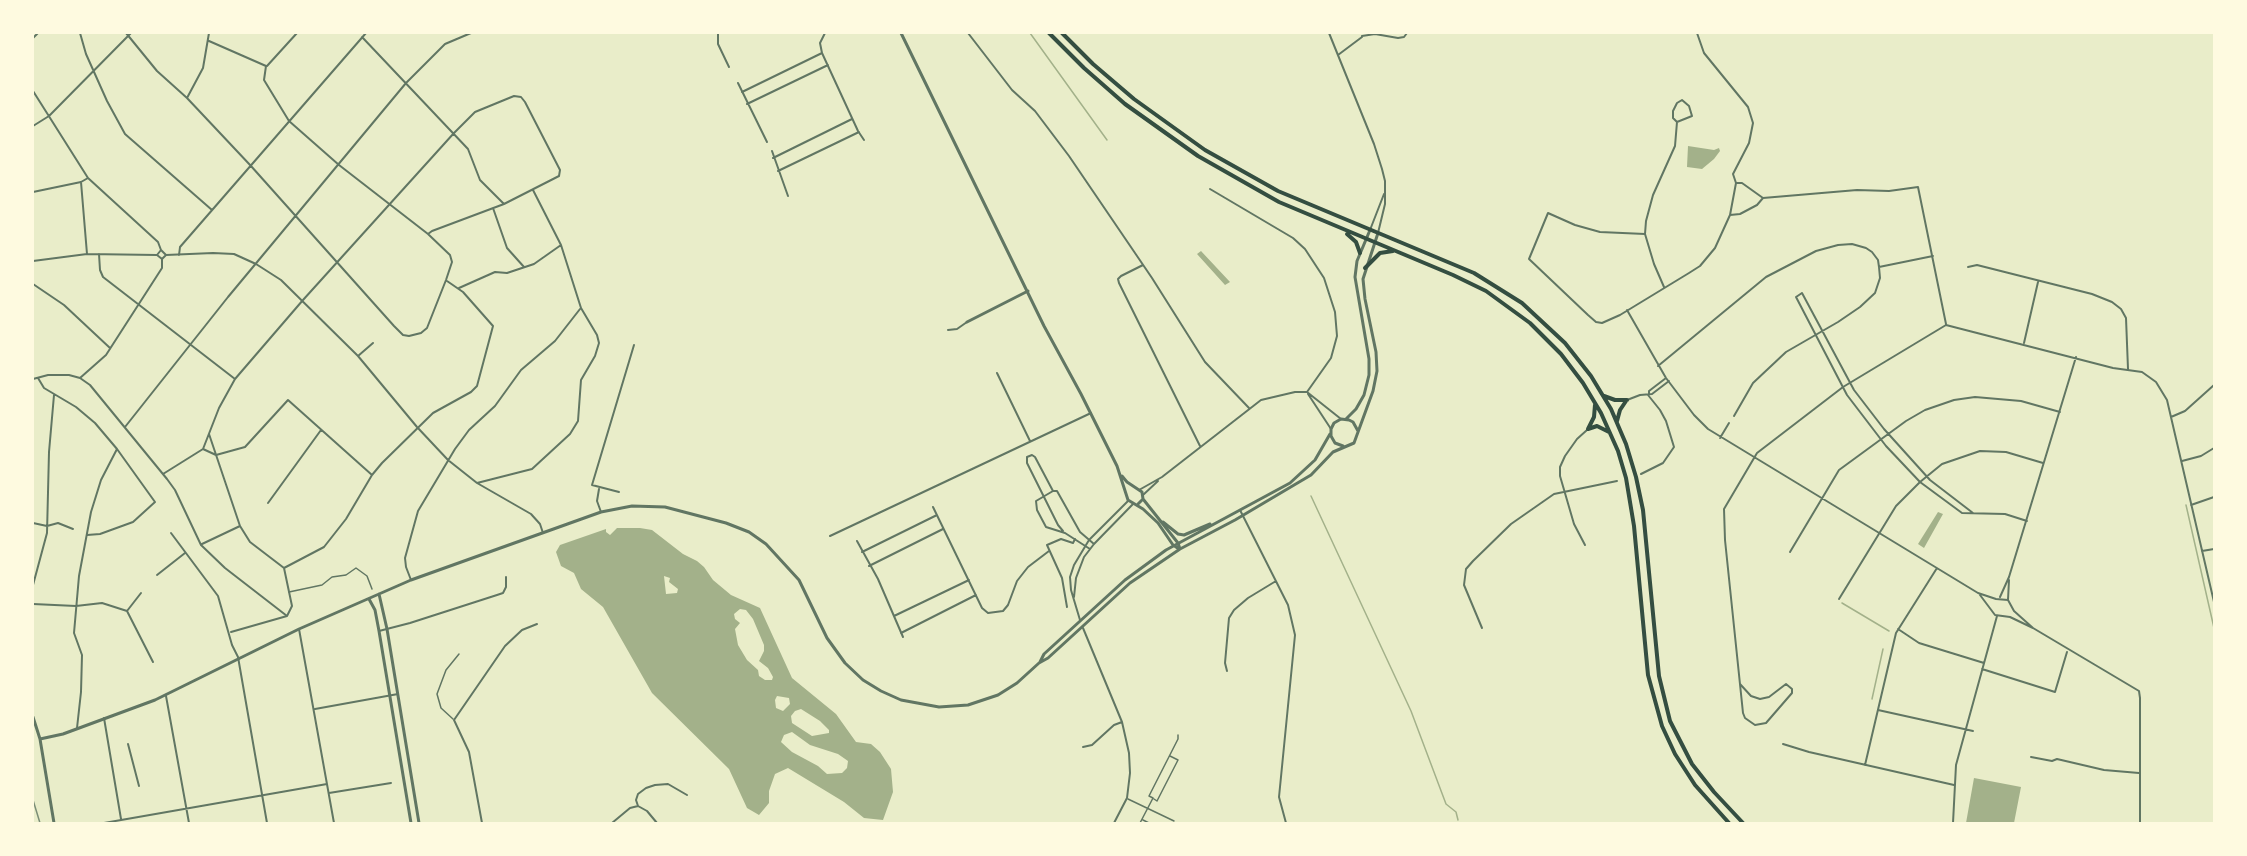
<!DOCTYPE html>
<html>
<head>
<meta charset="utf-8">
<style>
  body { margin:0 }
  #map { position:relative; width:2247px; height:856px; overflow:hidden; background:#e9edc9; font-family:"Noto Serif",serif }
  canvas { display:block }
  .frame { position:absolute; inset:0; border:34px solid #fefae0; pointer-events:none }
</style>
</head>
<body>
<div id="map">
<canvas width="2247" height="856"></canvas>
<div class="frame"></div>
</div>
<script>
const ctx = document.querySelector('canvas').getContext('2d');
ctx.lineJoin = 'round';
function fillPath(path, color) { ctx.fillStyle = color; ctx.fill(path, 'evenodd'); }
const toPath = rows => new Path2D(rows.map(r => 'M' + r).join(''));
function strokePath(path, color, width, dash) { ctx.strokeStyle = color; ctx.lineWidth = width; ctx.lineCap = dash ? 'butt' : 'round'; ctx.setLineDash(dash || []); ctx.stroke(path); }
fillPath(toPath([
  [1688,146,1714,150,1719,148,1720,151,1714,159,1702,169,1687,167],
  [1201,251,1230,282,1225,285,1197,254],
  [1938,512,1943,514,1924,548,1918,544],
  [617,528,640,528,652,530,683,554,697,561,704,567,713,580,731,595,760,608,792,678,836,714,856,742,871,744,880,752,891,769,893,792,883,820,864,818,844,802,788,768,775,774,769,791,769,803,759,815,747,808,729,769,652,693,603,607,581,589,574,573,561,566,556,552,560,545,606,529,606,532,610,535],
  [664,576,670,578,669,582,678,589,677,593,666,594],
  [740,609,746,610,753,619,764,645,764,651,759,661,768,668,773,677,772,680,765,680,759,676,758,670,747,660,738,645,735,629,740,623,735,619,734,614],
  [777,696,789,698,790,704,783,711,776,708,775,700],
  [801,709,820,721,829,730,829,733,812,736,792,723,791,716,795,711],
  [792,732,810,745,838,754,848,761,847,768,842,773,827,774,818,766,792,752,781,742,784,735],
  [1974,778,2021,787,2014,823,1966,823]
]), '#a3b18a');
strokePath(toPath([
  [1030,33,1107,140],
  [1311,496,1411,711,1446,804,1456,812,1458,820],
  [2186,505,2214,628],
  [1842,603,1889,631],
  [1872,699,1883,649]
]), '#a3b18a', 1.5);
strokePath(toPath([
  [289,592,322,585,332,577,346,575,356,568,367,576,372,589],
  [453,719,441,708,437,694,446,670,459,654],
  [1128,799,1174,821],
  [1154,799,1157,801,1178,760,1170,756],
  [1143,820,1149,823],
  [1140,823,1153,798,1149,796,1178,739,1178,735]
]), '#617663', 1.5);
strokePath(toPath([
  [80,33,86,54,107,101,125,134,212,210],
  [126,33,157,71,187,98,251,166,394,326,403,335,409,336,421,333,427,328,446,280,452,262,450,255,428,234,339,165,289,121,264,80,266,66,209,41],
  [718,33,718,44,729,67],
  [825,33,820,43,822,53,858,131,864,140],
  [968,33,1012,90,1035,111,1069,156,1152,278,1205,362,1249,408],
  [1329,33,1374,144,1382,169,1385,181,1385,204,1378,233],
  [1362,36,1375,34,1398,38,1404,37,1407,33],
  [362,37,468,149,480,180,504,204],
  [33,38,38,33],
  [1338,55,1362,37],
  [267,66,297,33],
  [738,83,767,142],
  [33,91,88,178,158,242,161,250],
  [742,92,822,53],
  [187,98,203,68,209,33],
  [747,104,828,65],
  [33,126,49,116,131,33],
  [772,151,788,196],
  [773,158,852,119],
  [778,171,859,132],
  [81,182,87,254],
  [1736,183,1742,183,1763,198,1857,190,1889,191,1918,187,1946,324],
  [1210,189,1293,238,1305,249,1324,278,1335,312,1337,336,1331,358,1307,392],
  [33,192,81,182,88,178],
  [493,208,507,248,524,267],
  [1730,215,1740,214,1757,205,1763,198],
  [1370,230,1384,194],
  [1645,234,1600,232,1575,225,1548,213,1529,259,1588,315,1596,322,1602,323,1620,315,1689,273,1700,266,1715,248,1730,215,1736,183,1733,174,1749,143,1753,123,1748,107,1704,53,1697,33],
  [99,254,100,270,103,277,235,379],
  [166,255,162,259,157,255,161,250,166,255,213,253,234,254,256,264,281,280,358,356,417,427,448,460,477,483,531,514,540,524,543,533],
  [179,255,180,247,366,33],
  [33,261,87,254,157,255],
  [1143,265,1121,276,1118,279,1119,283,1200,446],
  [1879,267,1933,256],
  [1968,267,1977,265,2092,294,2112,302,2121,309,2126,318,2128,369],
  [33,284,64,305,110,348],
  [1664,287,1654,264,1645,234,1646,221,1653,195,1675,146,1677,122,1673,118,1673,111,1677,103,1682,100,1689,106,1692,116,1677,122],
  [459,288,495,272,507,273,534,264,561,245],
  [1627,310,1666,378,1694,415,1708,429,1978,593,1996,599,2008,600,2014,611,2033,628],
  [1946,325,2113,368,2142,372,2156,382,2167,400,2214,602],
  [948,330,957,329,967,322],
  [2024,343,2038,282],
  [358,356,373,343],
  [1658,366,1766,277,1816,251,1838,245,1852,244,1866,248,1872,252,1878,260,1879,267,1880,278,1875,293,1860,307,1838,322,1786,352,1753,383,1734,416],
  [997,373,1030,441],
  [38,378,44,388,76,407,95,423,117,449,155,502,133,522,100,534,87,535],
  [80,378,106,355,162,268,162,259],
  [33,379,48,375,69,375,80,378,90,385,167,479,175,490,201,545,225,568,287,616],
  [1308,394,1331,429],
  [1649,394,1649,391,1666,378],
  [1627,400,1640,395,1652,394,1669,381],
  [2171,417,2185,411,2214,385],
  [125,427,228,297,406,83,445,44,471,33],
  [209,434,240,526,250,542,284,568,292,606,287,616,231,632],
  [1720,438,1729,423],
  [203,449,216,455,245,447,288,400,372,475],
  [2182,461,2201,456,2214,448],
  [163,474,203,449,219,408,235,379,303,300,454,133,475,112,514,96,521,97,525,102,560,170,559,176,504,204,432,231,428,234],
  [1641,474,1663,463,1674,447,1666,421,1660,410,1648,395],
  [477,483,532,469,570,434,578,421,581,380,595,356,599,343,597,335,581,308,561,245,533,190],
  [599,489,597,501,601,512],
  [1139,490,1162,477,1261,400,1295,392,1307,392,1341,419],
  [1053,491,1035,457,1032,455,1027,457,1027,463,1058,525,1063,531],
  [619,492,592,485,634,345],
  [1143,495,1158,481],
  [268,503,321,430],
  [2191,505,2214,497],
  [933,507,982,608,988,613,1003,611,1008,605,1017,581,1028,567,1049,551],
  [1240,510,1288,605,1295,635,1279,797,1286,823],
  [1973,513,1930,480,1884,429,1854,390,1802,293,1796,297,1847,395,1886,446,1920,482,1962,513,2005,514,2027,521],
  [33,523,47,526,58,523,73,529],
  [171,533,218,596,232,645,238,657,267,823],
  [830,536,1091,413],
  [857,541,878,579,903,637],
  [202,544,240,526],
  [1585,545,1574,524,1560,476,1560,467,1565,456,1577,439,1587,430],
  [1090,549,1065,533,1046,527,1037,510,1036,501,1053,491,1057,491,1080,532,1094,544],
  [2202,551,2214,549],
  [862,552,937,515],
  [1790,552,1839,470,1906,421,1925,410,1954,400,1975,397,2021,401,2060,412],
  [869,566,943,529],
  [284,568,324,547,346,519,372,475,382,463,433,413,471,392,477,386,493,326,463,292,447,281],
  [157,575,185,553],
  [411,580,406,567,405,558,418,511,455,449,469,430,495,406,521,370,555,341,580,309],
  [33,585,47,533,49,452,54,395],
  [1980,595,1995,615,2010,617,2033,628,2139,691,2140,698,2140,823],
  [1074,597,1076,578,1084,557,1094,544,1133,504],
  [2000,597,2009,577,2076,357],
  [1839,599,1896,506,1920,482,1942,464,1980,451,2006,452,2043,463],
  [2008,600,2009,580],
  [33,604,76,606,102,603,127,611,153,662],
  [1067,607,1062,578,1047,545,1061,539,1073,543,1075,539],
  [127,611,141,593],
  [894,616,969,580],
  [1080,620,1071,590,1070,577,1074,565,1089,540,1128,501],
  [1083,628,1122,722,1129,753,1130,773,1127,798,1114,823],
  [1482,628,1464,585,1466,569,1473,561,1511,524,1554,494,1617,481],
  [299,629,334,823],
  [1898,629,1919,643,1984,663],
  [379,631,410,623,497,595,503,593,506,587,506,577],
  [901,633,976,595],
  [1982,669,2055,692,2067,652],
  [1227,671,1225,663,1229,618,1234,610,1248,598,1276,581],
  [1740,684,1751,696,1760,699,1769,697,1786,684,1792,689,1792,693,1766,723,1755,725,1745,718,1743,713,1725,540,1724,509,1757,453,1843,387,1946,325],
  [166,696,189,823],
  [315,709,398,694],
  [1878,710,1973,731],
  [104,718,121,819],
  [77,728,81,692,82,655,74,633,79,576,91,512,101,480,117,449],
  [128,744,139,786],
  [1783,744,1809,752,1954,785],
  [1083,747,1092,745,1114,725,1122,722],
  [2031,757,2052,761,2057,759,2104,770,2139,773],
  [1865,765,1896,633,1937,568],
  [329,793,391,783],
  [638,806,636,800,638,794,646,788,655,785,668,784,687,795],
  [104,823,327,784],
  [482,823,469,752,454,720,505,646,522,630,537,624],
  [612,823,630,808,638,806,647,811,657,823],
  [1953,823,1956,765,1997,616]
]), '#617663', 2);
strokePath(toPath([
  [901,33,1044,326,1081,394,1117,466,1128,500,1143,509,1158,523,1173,545,1179,549],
  [967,322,1028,291],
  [1346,419,1356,409,1364,395,1369,375,1369,359,1355,277,1357,261,1370,230],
  [1343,446,1335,443,1331,436,1331,429,1334,423,1341,419,1349,420,1353,422,1358,431],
  [1122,476,1127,482,1142,492,1143,499,1138,504],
  [1143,499,1178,543,1180,549],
  [1163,522,1178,534,1184,535,1210,524],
  [379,594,387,629,419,823],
  [369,599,375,610,379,631,411,823],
  [1040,662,1044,654,1125,580,1166,550,1290,483,1315,460,1330,434],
  [33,717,40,739,54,823],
  [40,739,63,734,155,700,299,629,411,580,601,512,632,506,665,507,726,523,749,532,766,544,799,580,827,638,845,663,863,680,881,691,901,700,939,707,968,705,998,695,1017,683,1039,663,1048,658,1130,583,1180,549,1235,520,1311,475,1333,452,1354,443,1373,391,1377,371,1376,352,1365,299,1363,279,1378,233]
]), '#617663', 3);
strokePath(toPath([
  [1049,33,1084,68,1125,104,1198,156,1279,202,1453,275,1486,291,1530,323,1561,354,1583,383,1601,413,1618,451,1626,478,1634,526,1648,675,1662,726,1675,754,1695,785,1729,823],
  [1062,33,1093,64,1134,99,1205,150,1278,191,1474,273,1522,303,1565,343,1591,376,1611,409,1626,444,1636,477,1643,510,1659,676,1670,721,1692,764,1714,792,1743,823],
  [1347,234,1356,242,1360,253],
  [1365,268,1380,253,1393,251],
  [1604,396,1615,400,1627,400],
  [1617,421,1620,410,1626,401],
  [1588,429,1594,417,1595,405],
  [1588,429,1597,426,1609,432]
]), '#344e41', 4);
strokePath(toPath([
  [33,800,40,823]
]), '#7c8e77', 1.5);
</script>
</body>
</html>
